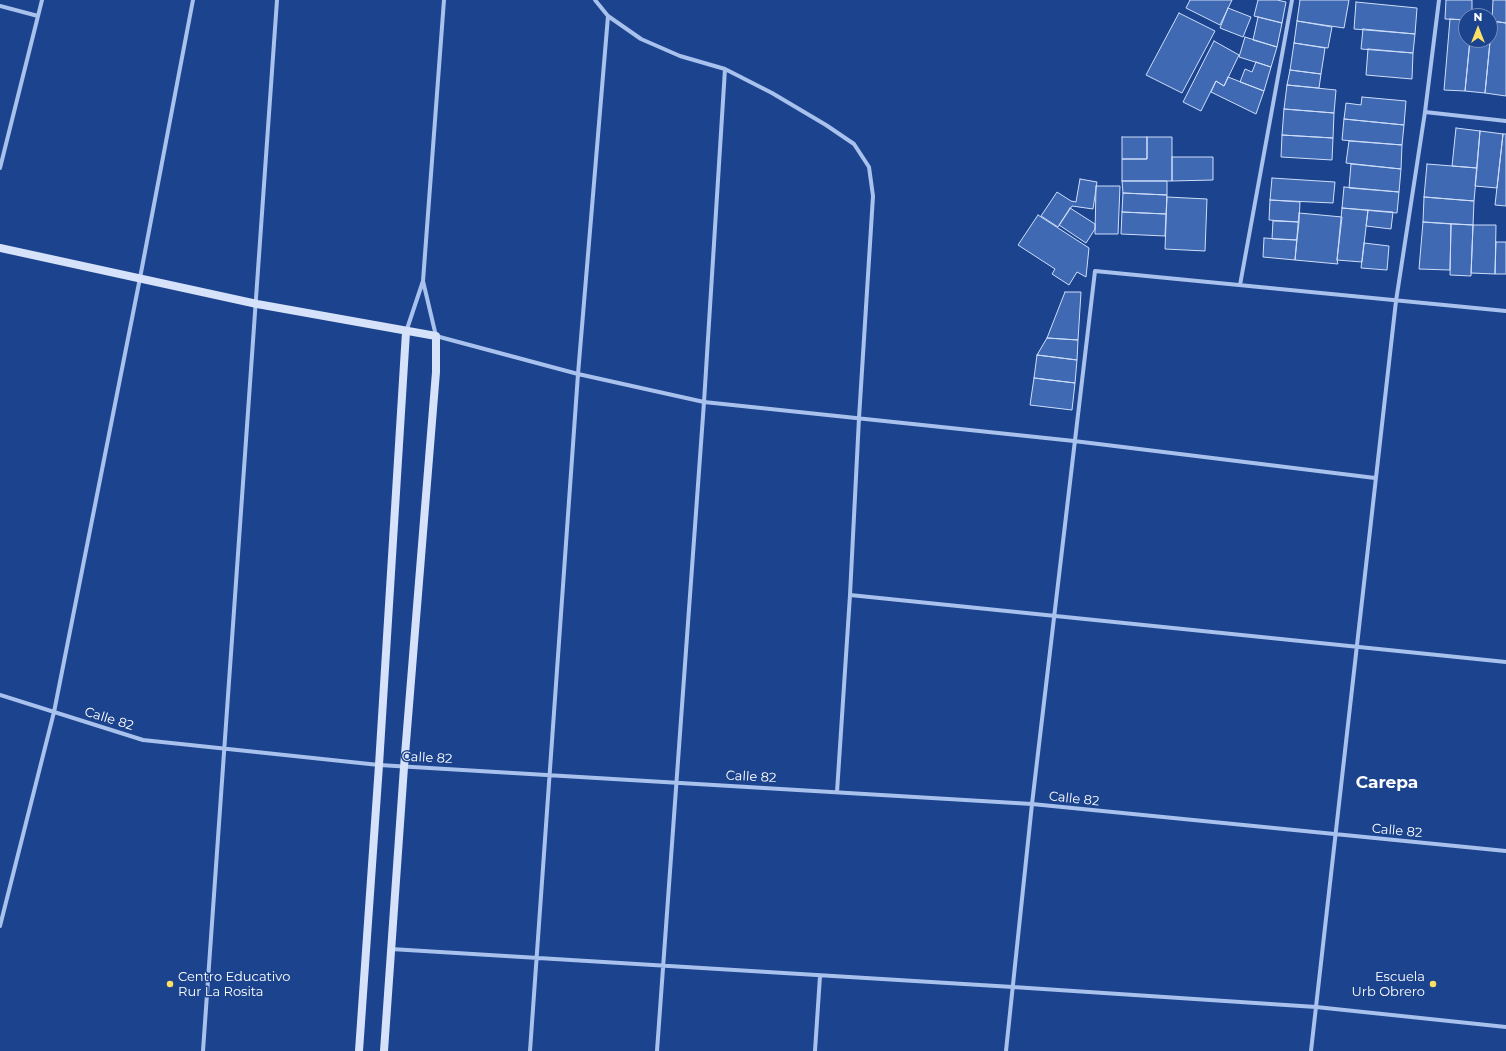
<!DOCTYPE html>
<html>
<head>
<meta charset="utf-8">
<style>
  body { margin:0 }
  #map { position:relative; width:1506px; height:1051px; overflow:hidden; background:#1c438d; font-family:Montserrat,sans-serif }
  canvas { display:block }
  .north { position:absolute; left:1458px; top:8px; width:40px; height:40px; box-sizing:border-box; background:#1c438d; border:1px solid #778ebb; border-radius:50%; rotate:0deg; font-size:11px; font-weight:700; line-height:16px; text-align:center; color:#fff }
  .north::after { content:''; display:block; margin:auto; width:14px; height:18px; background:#fee066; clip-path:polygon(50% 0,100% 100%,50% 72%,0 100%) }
</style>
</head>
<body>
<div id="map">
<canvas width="1506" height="1051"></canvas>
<div class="north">N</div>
</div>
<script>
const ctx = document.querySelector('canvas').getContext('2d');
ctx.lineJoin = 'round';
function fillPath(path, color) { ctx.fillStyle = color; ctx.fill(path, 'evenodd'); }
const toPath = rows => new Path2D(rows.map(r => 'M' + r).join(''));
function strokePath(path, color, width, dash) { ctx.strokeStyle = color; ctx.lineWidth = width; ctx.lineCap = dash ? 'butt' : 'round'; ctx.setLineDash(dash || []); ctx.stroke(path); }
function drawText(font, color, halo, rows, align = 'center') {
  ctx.font = font + ' Montserrat,sans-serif'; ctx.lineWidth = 3; ctx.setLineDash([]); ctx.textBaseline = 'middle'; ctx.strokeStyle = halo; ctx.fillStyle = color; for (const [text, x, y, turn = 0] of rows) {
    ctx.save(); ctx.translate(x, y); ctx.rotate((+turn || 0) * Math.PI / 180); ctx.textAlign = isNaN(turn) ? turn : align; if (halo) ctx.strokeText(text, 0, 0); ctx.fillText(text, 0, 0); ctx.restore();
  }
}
const building = toPath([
  [1190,0,1232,0,1220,25,1186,8,1190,0],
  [1258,0,1277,0,1286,2,1282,23,1254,16,1258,0],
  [1300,0,1349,0,1344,28,1297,21,1300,0],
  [1446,0,1472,0,1472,16,1466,16,1466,20,1445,19,1446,0],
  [1493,0,1506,0,1506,23,1492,21,1493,0],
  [1356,2,1417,8,1415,34,1354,29,1356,2],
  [1228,8,1251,17,1243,37,1220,28,1228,8],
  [1179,13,1215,31,1182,93,1146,75,1179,13],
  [1258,17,1282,23,1277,47,1253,40,1258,17],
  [1450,19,1466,20,1466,40,1470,40,1465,91,1444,90,1450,19],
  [1297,21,1332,27,1328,48,1294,43,1297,21],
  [1490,21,1492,21,1485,93,1465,91,1470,40,1490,40,1490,21],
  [1492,21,1506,23,1506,96,1485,93,1492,21],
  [1363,29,1415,34,1413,53,1361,49,1363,29],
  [1245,37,1277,47,1271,67,1239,57,1245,37],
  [1214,41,1239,55,1224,86,1216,81,1201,111,1183,102,1214,41],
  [1294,43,1325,48,1321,74,1290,70,1294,43],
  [1368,49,1413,53,1412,79,1366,75,1368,49],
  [1256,62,1271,67,1264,91,1240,82,1245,69,1252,72,1256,62],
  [1290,70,1321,74,1319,88,1287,85,1290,70],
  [1228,77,1264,91,1256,114,1211,92,1216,81,1224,86,1228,77],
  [1287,85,1336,90,1334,113,1284,109,1287,85],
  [1362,97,1406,101,1404,125,1344,119,1346,103,1361,105,1362,97],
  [1284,109,1334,113,1333,138,1282,135,1284,109],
  [1344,119,1404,125,1402,145,1342,140,1344,119],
  [1456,128,1480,131,1477,168,1452,166,1456,128],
  [1480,131,1503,134,1497,188,1475,186,1480,131],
  [1503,134,1506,134,1506,206,1495,205,1503,134],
  [1282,135,1333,138,1332,160,1281,157,1282,135],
  [1122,137,1147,137,1147,159,1122,159,1122,137],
  [1147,137,1172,137,1172,181,1122,181,1122,159,1147,159,1147,137],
  [1349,141,1402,145,1401,169,1346,163,1349,141],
  [1172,157,1213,157,1213,180,1172,181,1172,157],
  [1351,164,1401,169,1399,192,1349,188,1351,164],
  [1427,164,1477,168,1474,201,1424,197,1427,164],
  [1272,178,1335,182,1333,203,1270,200,1272,178],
  [1080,179,1097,182,1093,209,1072,206,1058,227,1041,216,1057,192,1071,201,1076,202,1080,179],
  [1122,181,1167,181,1167,195,1123,193,1122,181],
  [1096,186,1120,186,1118,234,1095,234,1096,186],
  [1344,187,1399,192,1397,213,1342,208,1344,187],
  [1123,193,1167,195,1166,214,1122,212,1123,193],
  [1167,197,1207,199,1205,251,1165,249,1167,197],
  [1424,197,1474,201,1473,225,1423,222,1424,197],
  [1270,200,1300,202,1299,222,1269,220,1270,200],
  [1070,208,1095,224,1095,229,1086,243,1059,225,1070,208],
  [1342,208,1368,210,1362,262,1337,260,1342,208],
  [1368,210,1393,212,1391,229,1366,226,1368,210],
  [1122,212,1166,214,1165,236,1121,234,1122,212],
  [1299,213,1342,217,1337,260,1338,264,1295,260,1299,213],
  [1038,215,1089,248,1086,277,1077,272,1069,285,1052,274,1055,269,1018,245,1038,215],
  [1273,221,1299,222,1297,240,1272,239,1273,221],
  [1423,222,1451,224,1450,270,1419,269,1423,222],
  [1451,224,1473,225,1471,276,1450,275,1451,224],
  [1473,225,1496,225,1495,274,1471,273,1473,225],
  [1264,238,1297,240,1295,260,1263,257,1264,238],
  [1496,242,1506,242,1506,274,1495,274,1496,242],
  [1364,243,1389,246,1387,270,1361,268,1364,243],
  [1065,292,1081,292,1078,340,1047,338,1065,292],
  [1047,338,1078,340,1077,360,1037,355,1047,338],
  [1037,355,1077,360,1075,383,1034,378,1037,355],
  [1034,378,1075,383,1072,410,1030,405,1034,378]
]);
fillPath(building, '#4069b3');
strokePath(building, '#cedefa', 1);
strokePath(toPath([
  [595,0,608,16,641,39,680,56,725,69,772,93,826,125,854,144,869,167,873,196,859,418,850,595,837,792],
  [0,6,38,16],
  [1425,112,1506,121],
  [0,168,42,0],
  [423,281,436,336,578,374,704,402,1074,441,1375,478],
  [1240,285,1292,0],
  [406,332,423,281,444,0],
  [850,595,1506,662],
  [0,695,143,740,379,765,1032,804,1506,851],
  [0,926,54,712,140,278,193,0],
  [391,949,1013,987,1316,1007,1506,1027],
  [203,1051,277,0],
  [530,1051,578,374,608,16],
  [657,1051,704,402,725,69],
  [815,1051,820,976],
  [1006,1051,1032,804,1095,271,1506,311],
  [1311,1051,1396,301,1425,112,1439,0]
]), '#a9c1ed', 4);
strokePath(toPath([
  [0,248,257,304,436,336,436,372,404,767,384,1051],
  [359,1051,379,765,406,332]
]), '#d5e2fa', 8);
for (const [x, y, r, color] of [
  [170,984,4,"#fee066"],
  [1433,984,4,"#fee066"]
]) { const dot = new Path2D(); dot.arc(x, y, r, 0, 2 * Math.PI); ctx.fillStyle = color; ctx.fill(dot); strokePath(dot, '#1c438d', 1.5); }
drawText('13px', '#fff', '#1c438d', [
  ["Calle 82",109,719,17],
  ["Calle 82",427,758,3],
  ["Calle 82",751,777,3],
  ["Calle 82",1074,799,6],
  ["Calle 82",1397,831,5]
]);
drawText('13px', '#fff', '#1c438d', [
  ["Centro Educativo",178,977],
  ["Rur La Rosita",178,992],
  ["Escuela",1425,977,"right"],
  ["Urb Obrero",1425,992,"right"]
], 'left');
drawText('bold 17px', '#fff', '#1c438d', [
  ["Carepa",1387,783]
]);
</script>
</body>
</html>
